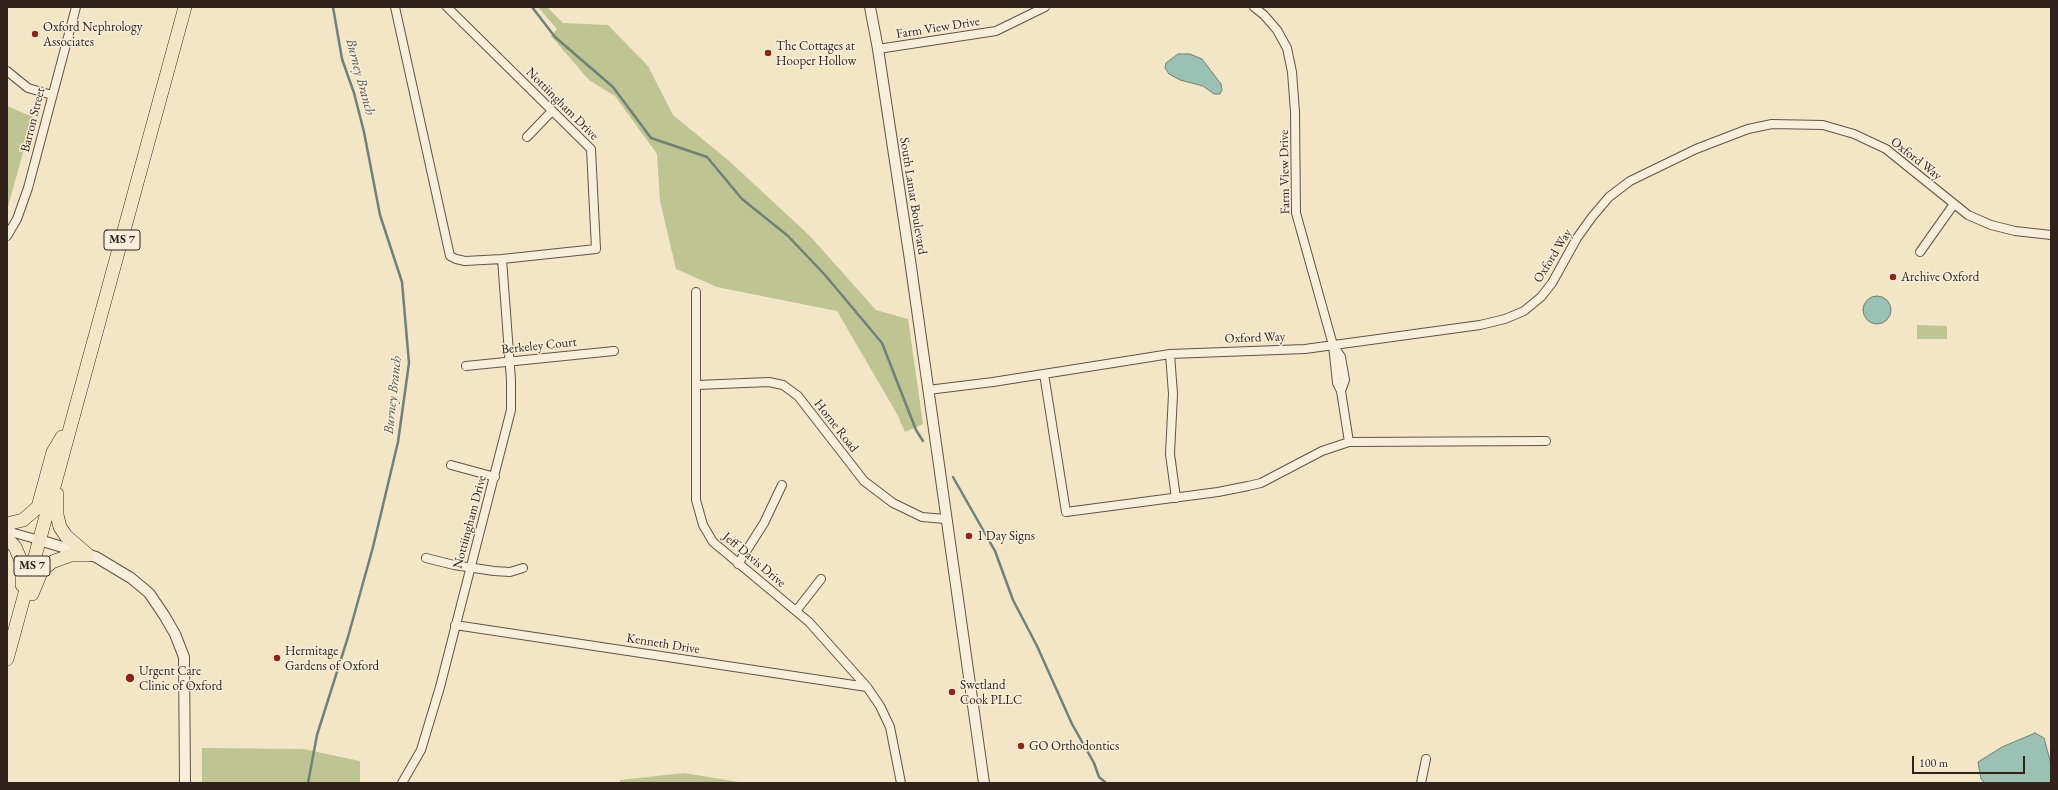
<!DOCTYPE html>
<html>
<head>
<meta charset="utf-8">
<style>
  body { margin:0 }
  #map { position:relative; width:2058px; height:790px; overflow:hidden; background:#f2e6c6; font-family:"EB Garamond",serif }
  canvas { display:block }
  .frame { position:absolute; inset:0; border:8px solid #31231b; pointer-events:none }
  .scale { position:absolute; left:1912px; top:756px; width:113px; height:18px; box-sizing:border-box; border:2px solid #31231b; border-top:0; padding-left:5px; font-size:12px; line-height:14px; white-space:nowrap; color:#31231b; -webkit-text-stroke:3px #f7efda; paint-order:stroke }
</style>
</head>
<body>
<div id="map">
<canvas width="2058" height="790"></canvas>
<div class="frame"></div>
<div class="scale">100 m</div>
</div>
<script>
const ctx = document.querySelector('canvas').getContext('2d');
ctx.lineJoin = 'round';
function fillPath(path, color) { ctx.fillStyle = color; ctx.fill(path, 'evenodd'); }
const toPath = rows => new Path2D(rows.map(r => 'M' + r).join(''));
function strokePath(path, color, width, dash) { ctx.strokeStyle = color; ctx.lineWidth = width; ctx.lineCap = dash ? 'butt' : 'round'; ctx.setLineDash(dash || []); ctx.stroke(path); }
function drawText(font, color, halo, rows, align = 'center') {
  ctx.font = font + ' "EB Garamond",serif'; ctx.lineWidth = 3; ctx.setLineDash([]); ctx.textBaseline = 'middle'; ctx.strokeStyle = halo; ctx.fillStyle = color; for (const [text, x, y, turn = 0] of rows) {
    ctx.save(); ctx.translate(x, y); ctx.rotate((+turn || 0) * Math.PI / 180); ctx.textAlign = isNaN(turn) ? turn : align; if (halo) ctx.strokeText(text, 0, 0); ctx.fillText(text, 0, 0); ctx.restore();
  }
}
fillPath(toPath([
  [538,7,547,7,563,23,608,25,648,66,673,115,728,160,809,235,876,310,908,319,923,424,905,432,897,414,837,311,717,287,676,269,660,201,657,154,615,96,589,80,551,36,557,29],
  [7,106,33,117,7,210],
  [1917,325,1947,326,1947,339,1917,339],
  [202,748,303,749,360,761,360,783,202,783],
  [684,773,745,783,620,783,620,780]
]), '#bec492');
const water = toPath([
  [1178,54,1190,54,1202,59,1221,84,1222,90,1220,94,1214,94,1203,86,1180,80,1169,74,1165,68,1166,63,1178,54],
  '1863 310a14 14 0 1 1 28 0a14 14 0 1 1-28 0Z',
  [2035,733,2044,738,2051,764,2051,783,1985,783,1981,779,1978,762,2002,747,2035,733]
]);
fillPath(water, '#9bc0b4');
strokePath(water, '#718177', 1);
strokePath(toPath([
  [532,7,555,37,613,87,651,138,707,157,742,199,788,236,825,275,882,343,916,430,923,441],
  [953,477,995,551,1013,600,1037,646,1072,724,1094,763,1099,777,1106,783],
  [308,783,317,735,348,637,373,547,398,442,409,363,402,282,380,215,364,132,354,93,342,59,333,7]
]), '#718177', 2.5);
const minor = toPath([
  [395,7,450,256,456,259,465,261,502,259,596,249,591,149,447,7],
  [1254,7,1264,15,1277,30,1287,48,1292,72,1295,112,1296,213,1333,345,1337,383,1341,391,1349,442],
  [878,49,996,31,1045,7],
  [7,71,28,88,52,95],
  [527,137,552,111],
  [7,236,17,219,28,188,76,7],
  [1920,252,1954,204],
  [696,292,696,500,703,525,713,542,809,622,867,687,880,706,890,727,901,783],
  [1333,345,1341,357,1345,380,1341,391],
  [1170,354,1173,394,1170,454,1176,498],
  [466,366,614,351],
  [1044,374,1066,512,1218,492,1248,486,1261,483,1322,451,1349,442,1546,441],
  [697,385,769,382,783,385,798,396,864,481,893,503,922,517,945,519],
  [928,390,993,382,1170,354,1305,349,1480,325,1505,319,1524,311,1541,297,1552,283,1577,238,1592,217,1609,197,1630,181,1696,149,1748,129,1772,124,1823,125,1854,134,1886,149,1968,215,1991,225,2015,231,2051,235],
  [451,465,495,477],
  [7,531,39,540],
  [426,558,454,565,494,571,510,572,523,568],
  [738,564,764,523,782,485],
  [796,611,821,579],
  [455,625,867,687],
  [402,783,421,750,440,687,511,410,511,380,502,259],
  [1421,783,1426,759]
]);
const tertiary = toPath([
  [870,7,878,49,910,260,984,783],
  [39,540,96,557,131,578,149,593,164,615,175,634,184,657,185,783]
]);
const trunk = toPath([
  [57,494,57,515,60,527,66,536,88,555],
  [7,524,23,520,38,507,53,452,62,437],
  [7,538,15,547,22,563,22,585],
  [32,594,42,570,52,562,71,555,88,555],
  [7,659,185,7]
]);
strokePath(minor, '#615446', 10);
strokePath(tertiary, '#615446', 12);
strokePath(trunk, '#31231b', 14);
strokePath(minor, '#f7efda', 8);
strokePath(tertiary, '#f7efda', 10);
strokePath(trunk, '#f2e6c6', 13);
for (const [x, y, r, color] of [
  [35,34,4,"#8f2418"],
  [768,53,4,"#8f2418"],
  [1893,277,4,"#8f2418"],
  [969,536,4,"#8f2418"],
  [277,658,4,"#8f2418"],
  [130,678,5,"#8f2418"],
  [952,692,4,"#8f2418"],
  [1021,746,4,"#8f2418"]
]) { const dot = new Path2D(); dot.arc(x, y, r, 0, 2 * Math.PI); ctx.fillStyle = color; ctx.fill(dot); strokePath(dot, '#f7efda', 1.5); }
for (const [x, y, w] of [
  [122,240,36],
  [32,566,36]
]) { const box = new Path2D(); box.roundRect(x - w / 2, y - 10, w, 20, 3); ctx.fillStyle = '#f7efda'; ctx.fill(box); strokePath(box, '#31231b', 1); }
drawText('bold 12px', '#31231b', null, [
  ["MS 7",122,240],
  ["MS 7",32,566]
]);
drawText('13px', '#31231b', '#f7efda', [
  ["Oxford Nephrology",43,27],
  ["Associates",43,42],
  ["The Cottages at",776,46],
  ["Hooper Hollow",776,61],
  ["Archive Oxford",1901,277],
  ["1 Day Signs",977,536],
  ["Hermitage",285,651],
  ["Gardens of Oxford",285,666],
  ["Urgent Care",139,671],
  ["Clinic of Oxford",139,686],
  ["Swetland",960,685],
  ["Cook PLLC",960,700],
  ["GO Orthodontics",1029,746]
], 'left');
drawText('13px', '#31231b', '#f7efda', [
  ["Farm View Drive",938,28,-9],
  ["Nottiingham Drive",562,104,45],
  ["Barron Street",33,120,-76],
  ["Oxford Way",1916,159,38],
  ["Farm View Drive",1285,172,-91],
  ["South Lamar Boulevard",913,196,81],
  ["Oxford Way",1553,256,-58],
  ["Oxford Way",1255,338,-2],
  ["Berkeley Court",539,346,-6],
  ["Horne Road",836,426,52],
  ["Nottiingham Drive",470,522,-75],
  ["Jeff Davis Drive",754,560,40],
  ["Kenneth Drive",663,644,9]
]);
drawText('italic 14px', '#515249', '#f7efda', [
  ["Burney Branch",360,77,75],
  ["Burney Branch",393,395,-84]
]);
</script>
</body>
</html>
